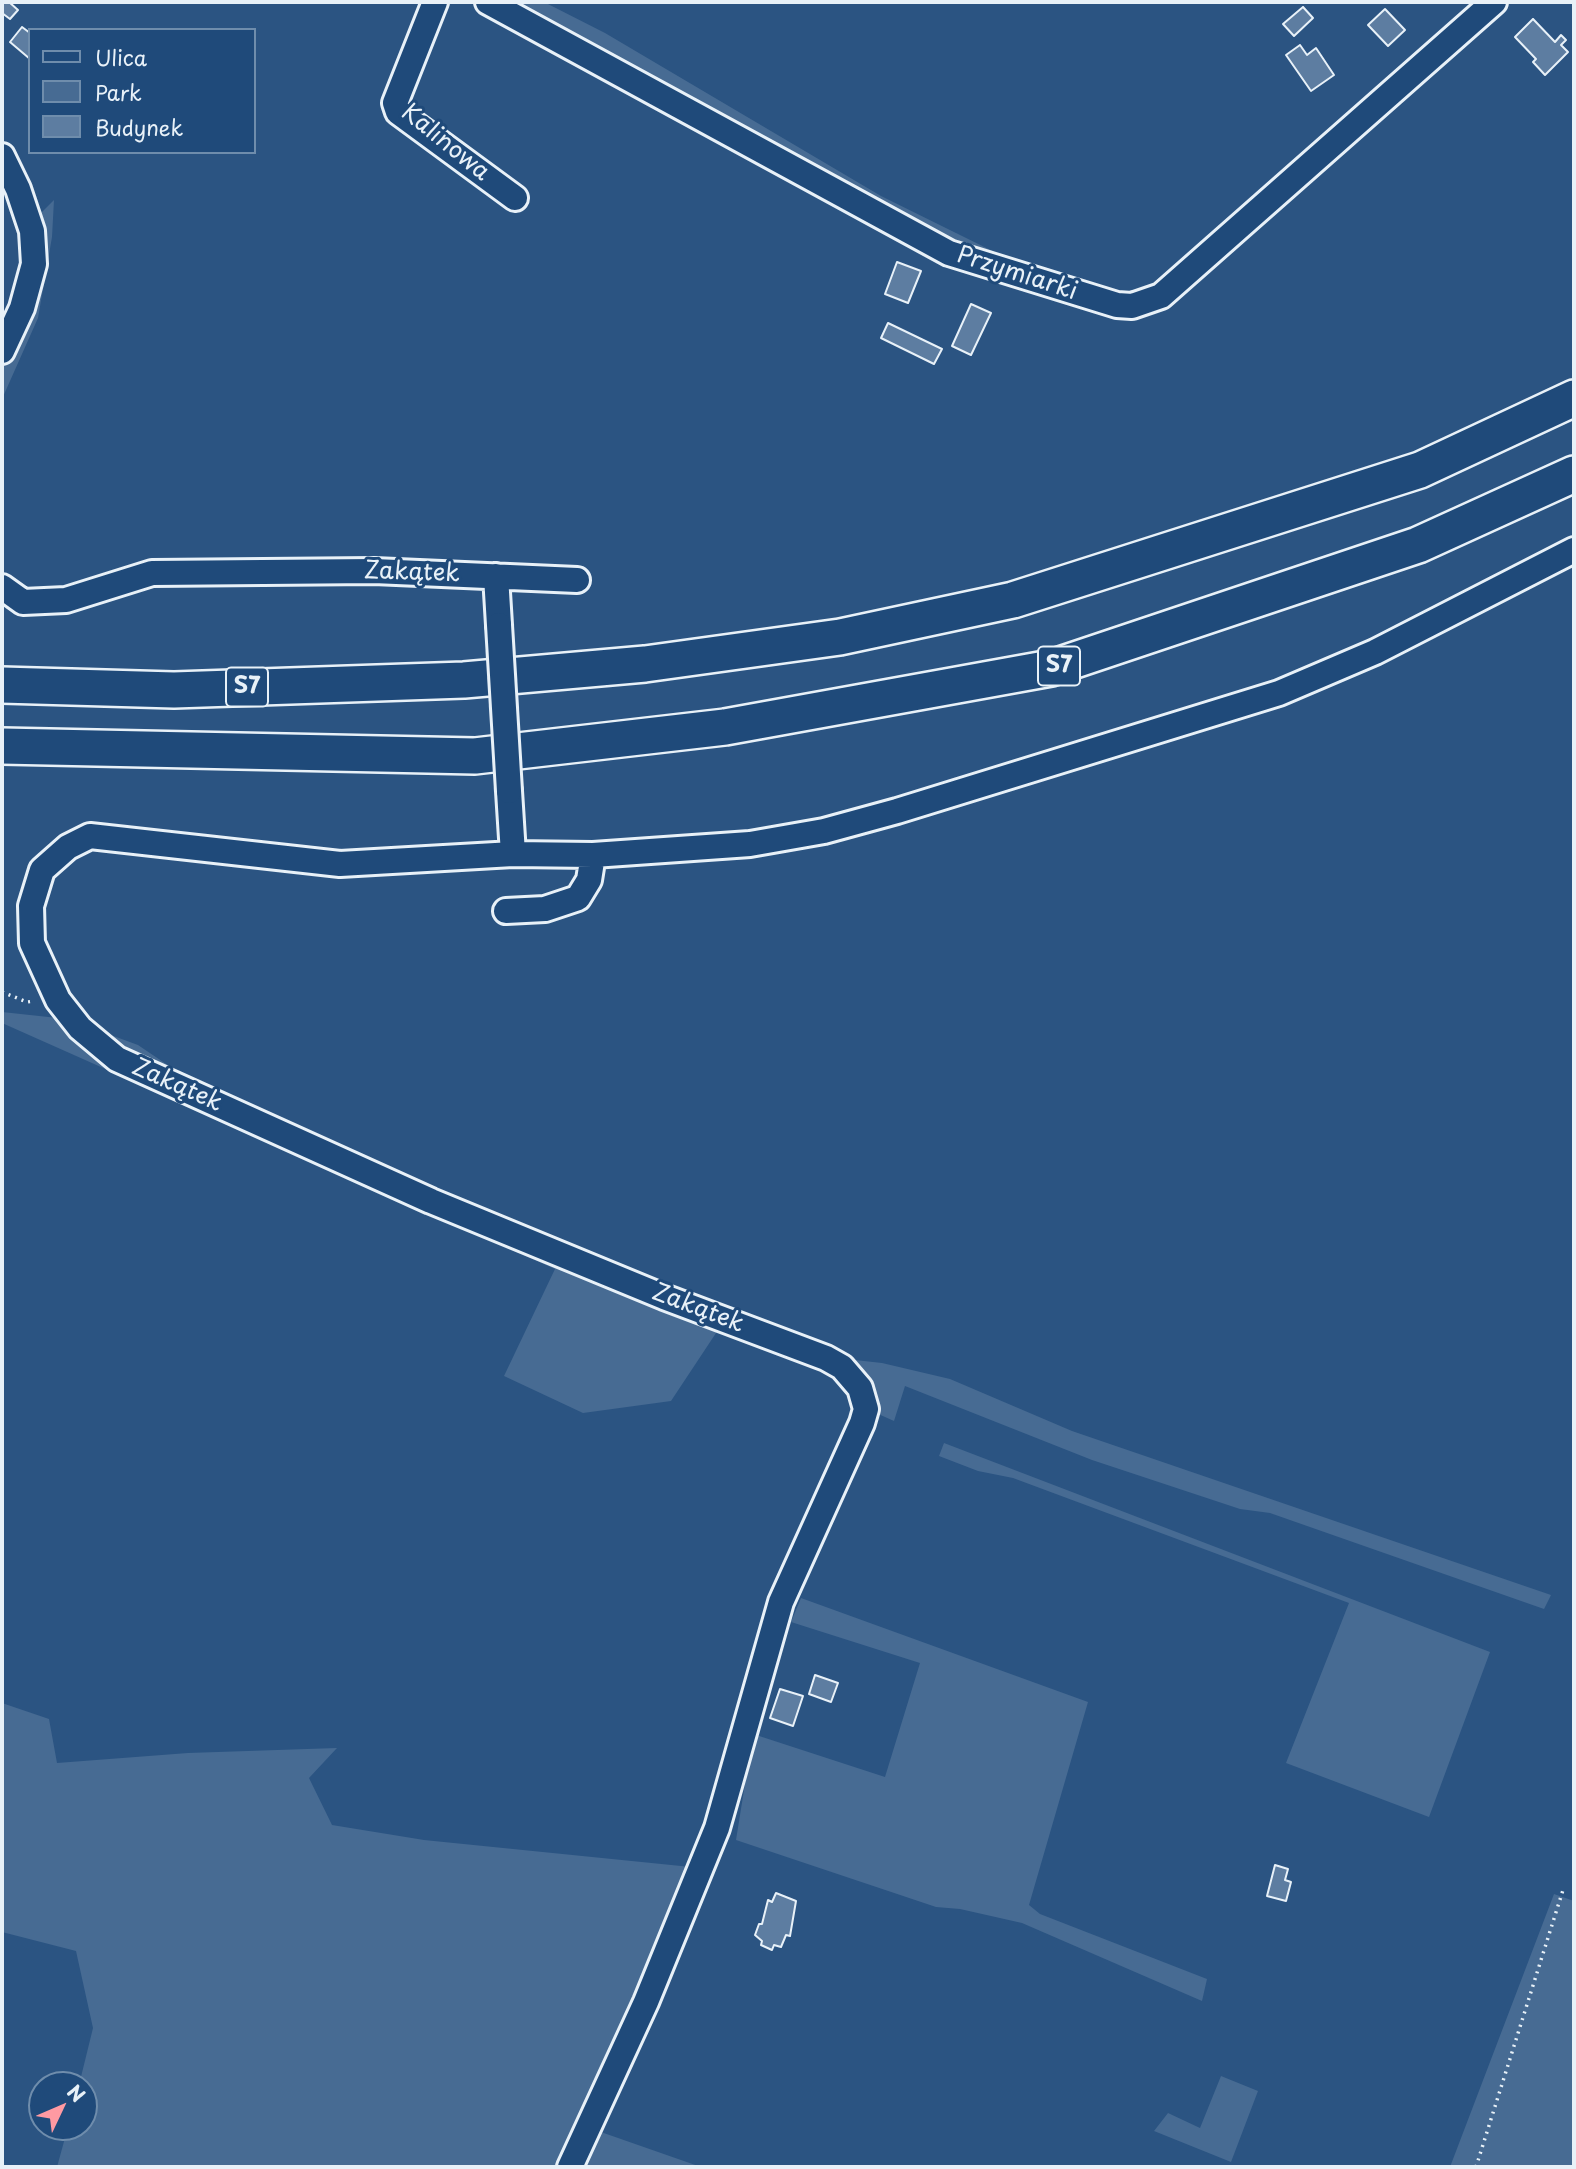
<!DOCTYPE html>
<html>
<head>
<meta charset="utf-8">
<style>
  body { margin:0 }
  #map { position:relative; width:1576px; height:2169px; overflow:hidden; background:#2b5482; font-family:"Playpen Sans",sans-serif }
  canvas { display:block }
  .frame { position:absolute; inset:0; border:4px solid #e8f1f8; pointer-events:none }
  .legend { position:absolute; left:28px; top:28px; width:228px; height:126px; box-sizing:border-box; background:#1f4a7a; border:2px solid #6f8dac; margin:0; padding:9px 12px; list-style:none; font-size:21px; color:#e8f1f8 }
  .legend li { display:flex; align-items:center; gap:14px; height:35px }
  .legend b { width:35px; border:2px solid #6f8dac }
  .north { position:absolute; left:28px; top:2071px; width:70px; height:70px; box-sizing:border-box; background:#1f4a7a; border:2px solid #6f8dac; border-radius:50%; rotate:46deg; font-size:19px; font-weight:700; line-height:28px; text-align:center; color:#e8f1f8 }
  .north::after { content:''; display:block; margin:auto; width:24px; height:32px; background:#ff9aa2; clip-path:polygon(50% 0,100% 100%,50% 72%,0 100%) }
</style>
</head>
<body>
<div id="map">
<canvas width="1576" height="2169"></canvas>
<div class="frame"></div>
<ul class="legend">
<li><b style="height:9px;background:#1f4a7a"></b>Ulica</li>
<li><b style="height:19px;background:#476b93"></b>Park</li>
<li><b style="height:19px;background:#5d7da1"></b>Budynek</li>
</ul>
<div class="north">N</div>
</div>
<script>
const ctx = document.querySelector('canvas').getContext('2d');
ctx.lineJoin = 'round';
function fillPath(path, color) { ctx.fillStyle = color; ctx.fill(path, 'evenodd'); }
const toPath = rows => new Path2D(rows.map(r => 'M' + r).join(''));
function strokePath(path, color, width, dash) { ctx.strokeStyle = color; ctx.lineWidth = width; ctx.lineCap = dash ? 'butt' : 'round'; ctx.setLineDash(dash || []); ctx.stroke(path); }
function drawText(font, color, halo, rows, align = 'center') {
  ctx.font = font + ' "Playpen Sans",sans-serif'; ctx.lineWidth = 6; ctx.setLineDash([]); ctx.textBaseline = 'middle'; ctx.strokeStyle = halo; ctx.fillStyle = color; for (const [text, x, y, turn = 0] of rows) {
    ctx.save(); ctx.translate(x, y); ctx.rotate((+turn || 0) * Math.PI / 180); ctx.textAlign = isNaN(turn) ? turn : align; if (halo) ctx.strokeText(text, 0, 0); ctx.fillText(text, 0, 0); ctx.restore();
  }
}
fillPath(toPath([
  [502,2,544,2,605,33,881,196,1033,271,941,241],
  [54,200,52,237,38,318,2,399,2,368,25,315,36,218],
  [2,1012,67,1019,138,1045,215,1097,563,1248,846,1359,882,1363,950,1379,1072,1431,1551,1595,1544,1609,1270,1513,1240,1509,1092,1460,905,1386,894,1421,876,1413,872,1382,846,1360,720,1327,671,1401,583,1413,504,1376,555,1269,2,1023],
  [944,1443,1490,1652,1429,1817,1286,1763,1349,1603,1013,1478,978,1471,939,1456],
  [801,1598,1088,1702,1029,1905,1040,1914,1207,1979,1202,2001,1022,1923,960,1909,936,1907,736,1840,753,1734,885,1777,920,1663,791,1622],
  [2,1703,49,1719,57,1763,188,1753,337,1748,309,1778,332,1825,424,1840,691,1867,561,2167,57,2167,68,2127,84,2127,84,2085,79,2085,93,2028,76,1951,2,1932],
  [1554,1894,1574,1901,1574,2167,1450,2167],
  [1221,2076,1258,2091,1231,2162,1154,2131,1168,2113,1200,2128],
  [598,2131,701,2167,583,2167]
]), '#476b93');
const building = toPath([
  [2,2,9,2,18,10,10,19,2,13,2,2],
  [1303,7,1313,18,1294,36,1283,24,1303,7],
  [1385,9,1405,30,1388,46,1368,25,1385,9],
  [1533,19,1555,42,1561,35,1566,40,1561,45,1568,52,1545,75,1533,62,1536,59,1515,37,1533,19],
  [22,27,30,33,30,59,10,42,22,27],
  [1300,45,1307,55,1316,48,1334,75,1311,91,1286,55,1300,45],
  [897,262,921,271,908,303,885,294,897,262],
  [971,304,991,313,971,355,952,346,971,304],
  [888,323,942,349,934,364,881,338,888,323],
  [815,1675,838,1683,831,1702,809,1694,815,1675],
  [780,1689,803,1696,793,1726,770,1718,780,1689],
  [1275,1865,1288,1869,1285,1880,1291,1882,1286,1901,1267,1896,1275,1865],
  [776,1893,796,1901,790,1936,786,1935,781,1947,774,1945,772,1950,761,1945,762,1941,755,1935,759,1924,762,1924,768,1900,772,1902,776,1893]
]);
fillPath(building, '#5d7da1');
strokePath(building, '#e8f1f8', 2);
const minor = toPath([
  [435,2,395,103,398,112,515,198],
  [488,2,949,253,1117,305,1132,306,1161,296,1494,2],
  [2,156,18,189,32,231,34,264,22,308,2,351],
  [496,576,499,625],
  [2,587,23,602,66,600,152,573,374,571,577,580],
  [509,791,513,854],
  [506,911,545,909,578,898,589,880,593,855],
  [570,2167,646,2002,717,1828,781,1602,862,1423,866,1409,860,1388,842,1367,826,1358,664,1297,431,1201,117,1059,80,1028,58,1000,32,943,31,906,42,870,68,847,90,836,340,864,513,854,593,855,750,844,824,831,897,811,1279,693,1375,652,1574,550]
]);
const highway = toPath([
  [2,685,174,690,464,680,645,664,840,637,1013,600,1420,470,1574,398],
  [2,746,475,756,725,727,1051,668,1418,545,1574,474]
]);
strokePath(minor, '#e8f1f8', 30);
strokePath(highway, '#e8f1f8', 40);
strokePath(toPath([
  [2,992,27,1002,35,1001],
  [1476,2167,1563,1890]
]), '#e8f1f8', 3.5, [2, 5]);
strokePath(minor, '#1f4a7a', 24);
strokePath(highway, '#1f4a7a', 35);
const minorBridge = toPath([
  [499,625,509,791]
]);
strokePath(minorBridge, '#e8f1f8', 30, []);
strokePath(minorBridge, '#1f4a7a', 24);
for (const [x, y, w] of [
  [1059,666,42],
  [247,687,42]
]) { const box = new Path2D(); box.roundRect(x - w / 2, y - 19.5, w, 39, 5); ctx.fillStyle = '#1f4a7a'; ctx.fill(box); strokePath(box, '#e8f1f8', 2); }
drawText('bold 23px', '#e8f1f8', null, [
  ["S7",1059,666],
  ["S7",247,687]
]);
drawText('24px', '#e8f1f8', '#1f4a7a', [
  ["Kalinowa",445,143,39],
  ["Przymiarki",1017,274,18],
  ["Zakątek",412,573,2],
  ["Zakątek",177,1086,24],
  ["Zakątek",698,1309,21]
]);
</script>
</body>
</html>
